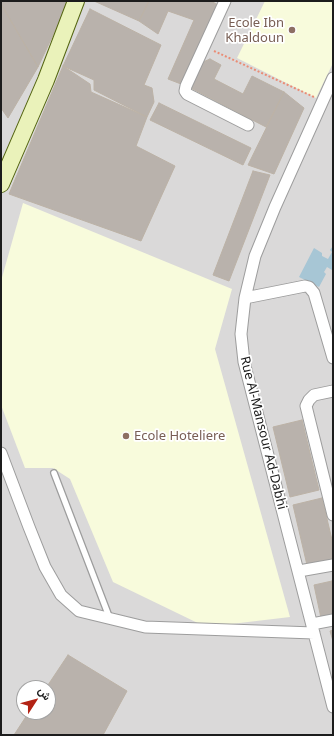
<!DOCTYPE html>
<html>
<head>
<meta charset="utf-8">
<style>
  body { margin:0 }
  #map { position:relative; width:334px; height:736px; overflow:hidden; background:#eceae2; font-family:"Noto Sans",Vazirmatn,sans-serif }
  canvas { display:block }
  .frame { position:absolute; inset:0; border:2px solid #1c1c1c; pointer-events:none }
  .north { position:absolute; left:16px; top:680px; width:40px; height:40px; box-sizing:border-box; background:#fff; border:1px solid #a4a4a4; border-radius:50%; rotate:54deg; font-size:11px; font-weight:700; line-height:16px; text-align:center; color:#1c1c1c }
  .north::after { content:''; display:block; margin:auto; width:14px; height:18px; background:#b32315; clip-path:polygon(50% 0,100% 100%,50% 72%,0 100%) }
</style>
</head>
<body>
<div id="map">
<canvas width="334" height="736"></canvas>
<div class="frame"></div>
<div class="north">ش</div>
</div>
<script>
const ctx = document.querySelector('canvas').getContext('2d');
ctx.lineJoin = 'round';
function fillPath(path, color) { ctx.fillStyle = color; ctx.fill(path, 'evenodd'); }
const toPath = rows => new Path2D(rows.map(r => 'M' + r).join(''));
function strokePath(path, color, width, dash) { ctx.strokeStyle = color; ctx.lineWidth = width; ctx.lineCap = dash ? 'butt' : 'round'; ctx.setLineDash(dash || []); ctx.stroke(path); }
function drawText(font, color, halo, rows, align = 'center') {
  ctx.font = font + ' "Noto Sans",sans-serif'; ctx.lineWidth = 3.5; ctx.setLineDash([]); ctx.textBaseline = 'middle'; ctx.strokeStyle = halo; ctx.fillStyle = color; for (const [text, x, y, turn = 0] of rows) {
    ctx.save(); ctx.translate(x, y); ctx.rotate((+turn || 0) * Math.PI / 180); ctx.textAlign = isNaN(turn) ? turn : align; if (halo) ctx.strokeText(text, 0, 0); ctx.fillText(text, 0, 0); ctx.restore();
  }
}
fillPath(toPath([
  [1,1,333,1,333,735,1,735],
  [24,688,48,688,48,712,24,712]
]), '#dad9d9');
fillPath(toPath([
  [265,1,333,1,333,63,316,98,237,58],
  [23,203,232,289,215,349,290,617,206,627,113,582,70,479,53,468,25,468,1,405,1,281]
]), '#f8fbdc');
fillPath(toPath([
  [333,246,333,272,332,270,327,267,324,272,326,274,319,287,299,277,314,248,322,253,322,256,328,259,332,252,330,250]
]), '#a7c6d5');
const building = toPath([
  [1,1,69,1,38,67,1,4,1,1],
  [94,1,149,1,139,21,94,1],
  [149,1,211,1,218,5,181,84,168,79,194,20,168,11,158,34,139,21,149,1],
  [1,4,38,67,8,118,1,108,1,4],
  [90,9,161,45,144,85,152,88,154,102,147,117,94,90,94,80,63,66,90,9],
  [210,59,221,65,214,79,243,94,252,76,284,92,266,127,189,87,201,63,210,59],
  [63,66,90,84,91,92,147,117,136,146,175,166,141,241,9,194,63,66],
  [284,92,304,108,274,174,248,165,284,92],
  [159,103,251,148,243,165,150,120,159,103],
  [253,171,270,175,229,281,213,275,253,171],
  [302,420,319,490,290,497,273,427,302,420],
  [322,498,333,544,333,559,307,565,293,505,322,498],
  [332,581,333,615,321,618,314,585,332,581],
  [333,630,333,641,330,631,333,630],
  [68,655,127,691,103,735,14,735,29,712,48,712,48,688,46,688,68,655]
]);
fillPath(building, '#b9b2ac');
strokePath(building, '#bcb2a6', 1);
const service = toPath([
  [54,473,110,619]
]);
const minor = toPath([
  [225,1,186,86,185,91,187,94,248,125],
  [333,78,275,207,255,256,245,298,241,334,244,362,333,707],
  [245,298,305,286,309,287,314,293,333,358],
  [333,391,314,395,309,400,306,406,333,515],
  [1,453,29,527,45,567,61,595,79,611,145,627,314,633],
  [299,571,333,565],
  [312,624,333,620]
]);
const secondary = toPath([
  [1,184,46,80,76,1]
]);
strokePath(service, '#9d9d9d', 8);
strokePath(minor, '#9d9d9d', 13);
strokePath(secondary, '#546510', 18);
strokePath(toPath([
  [214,51,314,97]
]), '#ea8c75', 2, [2, 2]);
strokePath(service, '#fff', 5.5);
strokePath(minor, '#fff', 11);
strokePath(secondary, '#eaf2ba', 16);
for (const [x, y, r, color] of [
  [292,30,4,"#8d6e63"],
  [126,436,4,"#8d6e63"]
]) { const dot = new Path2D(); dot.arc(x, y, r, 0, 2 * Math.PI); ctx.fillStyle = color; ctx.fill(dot); strokePath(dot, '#fff', 1.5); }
drawText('13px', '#785e54', '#fff', [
  ["Ecole Ibn",284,23],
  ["Khaldoun",284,38],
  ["Ecole Hoteliere",134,436,"left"]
], 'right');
drawText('13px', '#1c1c1c', '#fff', [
  ["Rue Al-Mansour Ad-Dabhi",263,433,76]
]);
</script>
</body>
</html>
